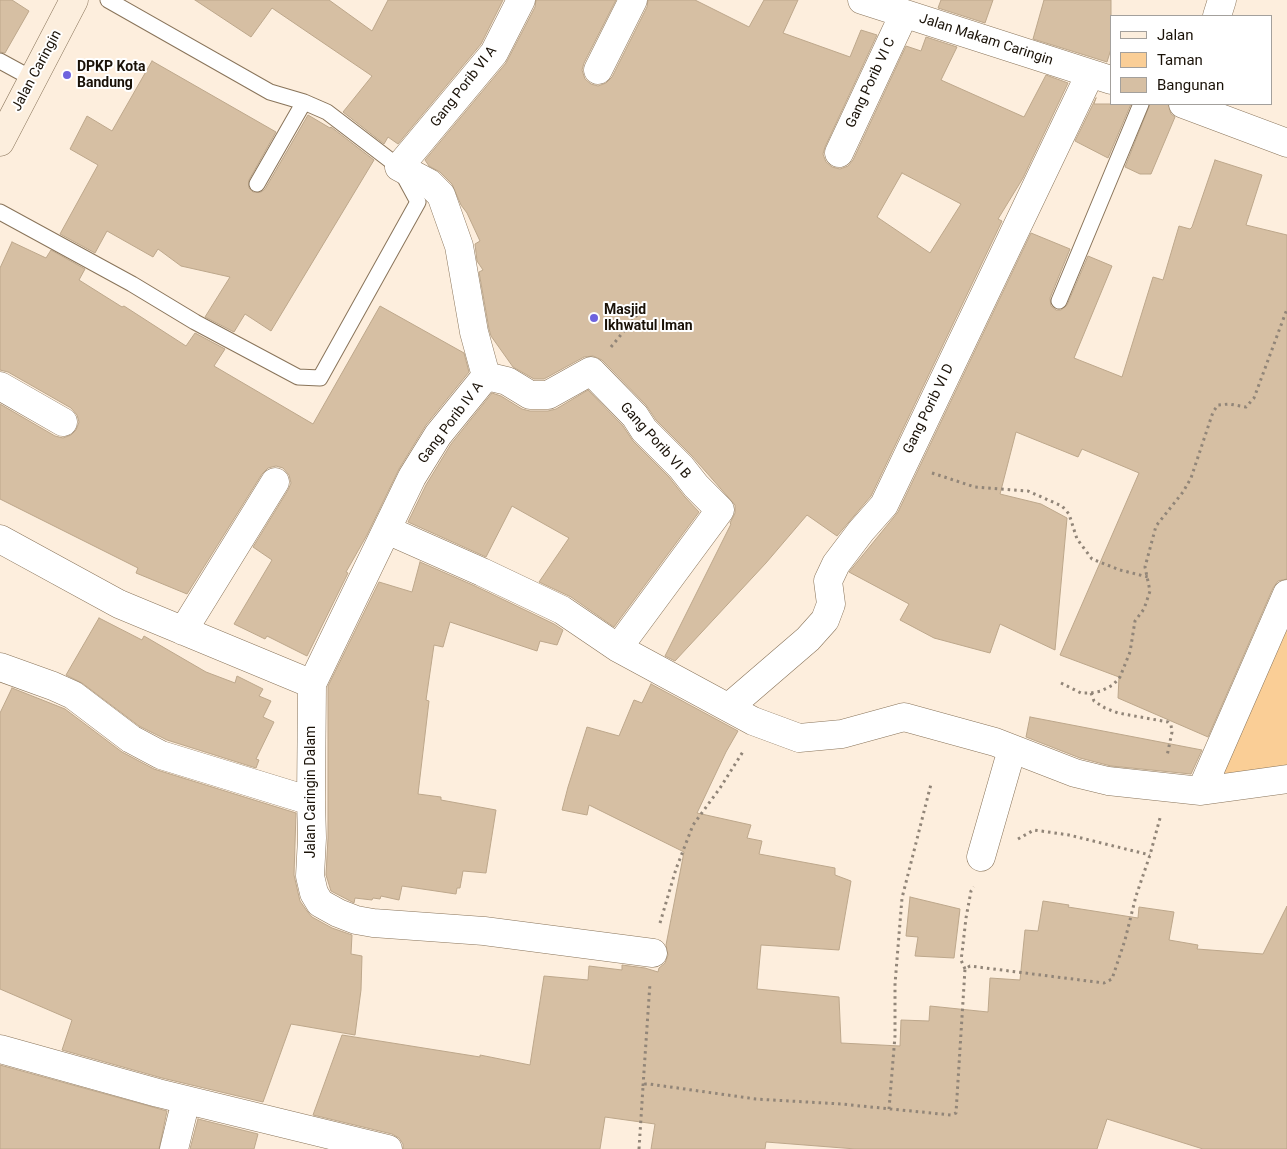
<!DOCTYPE html>
<html>
<head>
<meta charset="utf-8">
<style>
  body { margin:0 }
  #map { position:relative; width:1287px; height:1149px; overflow:hidden; background:#fdeedd; font-family:Roboto,sans-serif }
  canvas { display:block }
  .legend { position:absolute; left:1110px; top:15px; width:162px; height:90px; box-sizing:border-box; background:#fff; border:1px solid #a3a09c; margin:0; padding:6px 9px; list-style:none; font-size:15px; color:#191107 }
  .legend li { display:flex; align-items:center; gap:10px; height:25px }
  .legend b { width:25px; border:1px solid #a3a09c }
</style>
</head>
<body>
<div id="map">
<canvas width="1287" height="1149"></canvas>
<ul class="legend">
<li><b style="height:6px;background:#fceedd"></b>Jalan</li>
<li><b style="height:14px;background:#face96"></b>Taman</li>
<li><b style="height:14px;background:#d6bfa3"></b>Bangunan</li>
</ul>
</div>
<script>
const ctx = document.querySelector('canvas').getContext('2d');
ctx.lineJoin = 'round';
function fillPath(path, color) { ctx.fillStyle = color; ctx.fill(path, 'evenodd'); }
const toPath = rows => new Path2D(rows.map(r => 'M' + r).join(''));
function strokePath(path, color, width, dash) { ctx.strokeStyle = color; ctx.lineWidth = width; ctx.lineCap = dash ? 'butt' : 'round'; ctx.setLineDash(dash || []); ctx.stroke(path); }
function drawText(font, color, halo, rows, align = 'center') {
  ctx.font = font + ' Roboto,sans-serif'; ctx.lineWidth = 4; ctx.setLineDash([]); ctx.textBaseline = 'middle'; ctx.strokeStyle = halo; ctx.fillStyle = color; for (const [text, x, y, turn = 0] of rows) {
    ctx.save(); ctx.translate(x, y); ctx.rotate((+turn || 0) * Math.PI / 180); ctx.textAlign = isNaN(turn) ? turn : align; if (halo) ctx.strokeText(text, 0, 0); ctx.fillText(text, 0, 0); ctx.restore();
  }
}
fillPath(toPath([
  [1287,587,1287,779,1211,791]
]), '#face96');
const building = toPath([
  [0,0,12,0,29,11,5,53,0,52,0,0],
  [195,0,329,0,372,31,388,0,503,0,481,44,398,144,388,137,384,144,343,112,372,76,272,8,251,37,195,0],
  [536,0,616,0,584,63,582,70,585,79,591,84,598,86,606,83,612,77,647,7,648,0,695,0,749,27,764,0,798,0,783,33,850,57,861,30,877,35,825,147,823,154,826,162,832,167,840,169,848,166,853,160,906,46,921,51,926,37,957,47,941,80,1024,117,1046,75,1068,83,1023,178,998,219,1002,221,871,496,837,536,807,515,766,563,675,661,665,656,731,524,730,523,735,513,735,505,692,456,656,420,646,405,602,360,593,356,584,357,544,379,534,379,513,367,491,336,489,329,479,272,483,270,477,261,475,244,480,241,467,213,461,205,452,184,440,172,429,166,425,160,506,63,535,7,536,0],
  [902,173,961,204,930,253,877,217,902,173],
  [941,0,993,0,985,23,938,8,941,0],
  [1044,0,1111,0,1111,49,1107,62,1033,39,1044,0],
  [152,61,276,132,249,180,249,188,253,192,261,192,265,189,308,115,330,128,331,127,374,160,271,331,245,314,234,332,205,317,230,277,181,266,158,249,153,257,107,231,95,253,60,234,98,165,70,149,87,116,112,131,152,61],
  [1096,98,1094,104,1131,104,1108,158,1075,141,1096,98],
  [1150,104,1168,104,1171,114,1175,117,1151,174,1140,174,1125,167,1150,104],
  [1215,160,1262,175,1246,225,1287,235,1287,579,1278,581,1273,588,1208,737,1118,698,1119,677,1060,655,1139,473,1082,449,1078,457,1016,432,1000,494,1041,504,1067,518,1055,650,1000,624,990,653,934,638,900,620,909,604,849,572,898,512,1031,233,1070,249,1050,298,1051,306,1056,310,1061,310,1067,305,1088,256,1112,266,1074,358,1122,377,1153,277,1163,280,1179,226,1190,229,1192,227,1215,160],
  [12,242,46,258,51,250,85,269,79,280,122,307,124,306,186,346,195,333,225,349,214,366,313,424,380,306,464,353,469,372,426,425,399,469,367,535,346,572,348,573,307,656,267,636,265,639,234,624,272,560,253,547,288,490,291,483,289,475,283,468,276,466,268,468,262,474,187,594,136,573,138,568,0,499,0,404,55,436,63,438,71,435,76,430,79,422,77,415,71,408,8,372,0,370,0,268,12,242],
  [588,390,623,426,633,441,669,477,684,496,699,512,614,627,571,597,539,582,569,538,512,506,486,557,408,522,426,485,451,444,492,393,501,396,522,409,530,411,548,411,556,409,588,390],
  [420,562,475,586,554,624,563,630,557,645,540,641,537,651,450,622,443,647,434,645,426,700,429,701,418,794,441,797,441,800,496,810,486,873,463,871,460,888,457,888,456,894,402,886,399,900,381,896,380,899,373,898,372,900,355,898,354,903,331,891,326,875,328,838,328,686,379,582,412,592,420,562],
  [99,618,142,640,144,636,206,672,235,683,237,676,263,689,259,696,271,701,263,717,274,722,256,759,259,760,256,768,167,740,139,726,82,683,66,675,99,618],
  [651,684,738,731,726,752,697,813,751,825,747,838,762,841,759,854,835,868,835,875,851,881,839,950,761,945,757,989,839,997,841,1043,900,1046,901,1020,929,1021,930,1006,988,1012,990,978,1020,980,1025,930,1038,931,1043,901,1069,905,1068,907,1138,918,1139,907,1174,912,1169,940,1198,945,1197,949,1263,954,1287,906,1287,1149,1203,1149,1107,1119,1097,1149,856,1149,766,1142,765,1149,651,1149,655,1124,605,1117,600,1149,403,1149,403,1144,399,1138,392,1134,313,1115,342,1035,480,1057,480,1055,530,1065,544,976,588,980,589,966,622,970,622,965,645,968,658,972,659,968,665,963,668,955,666,945,684,852,589,805,587,815,562,810,568,787,587,727,619,736,634,700,642,703,651,684],
  [12,688,65,709,122,752,154,769,296,813,294,875,300,901,307,911,312,917,332,928,352,935,351,954,362,956,361,990,355,1035,291,1024,263,1102,162,1078,62,1050,72,1020,0,989,0,713,12,688],
  [1030,717,1202,750,1191,774,1111,766,1080,758,1026,737,1030,717],
  [910,897,960,909,954,958,915,956,918,937,906,936,910,897],
  [0,1065,167,1111,159,1149,0,1149,0,1065],
  [198,1119,258,1134,254,1149,190,1149,198,1119]
]);
fillPath(building, '#d6bfa3');
strokePath(building, '#bda78b', 1);
const service = toPath([
  [0,61,33,79],
  [257,184,304,102],
  [0,212,132,284,195,322,298,377,320,378,418,202,399,167,327,112,304,102,270,92,108,0],
  [1059,301,1141,104]
]);
const minor = toPath([
  [862,0,1111,80],
  [1217,16,1222,0],
  [598,70,633,0],
  [1183,104,1287,143],
  [839,153,904,14],
  [486,376,507,381,530,395,548,395,591,371,635,416,644,430,681,467,696,486,720,510,618,648],
  [0,386,63,422],
  [387,530,482,572,562,610,618,648,753,721,799,738,842,734,904,717,995,742,1075,773,1108,781,1201,791,1287,779],
  [0,539,119,604,312,684,311,801,312,838,310,876,314,893,320,903,338,913,356,920,373,923,484,931,653,953],
  [183,631,275,482],
  [0,667,53,686,73,695,131,739,161,755,311,801],
  [312,684,412,477,438,435,486,376,474,332,459,246,441,195,429,183,399,167,494,53,521,0],
  [729,707,808,639,825,620,831,604,828,581,836,564,861,531,884,505,1090,74],
  [1201,791,1287,594],
  [981,857,1012,749],
  [0,1049,158,1093,388,1149],
  [174,1149,186,1100]
]);
const secondary = toPath([
  [0,142,74,0]
]);
strokePath(service, '#89745a', 17);
strokePath(minor, '#89745a', 29);
strokePath(secondary, '#89745a', 29);
strokePath(toPath([
  [611,347,637,315],
  [932,473,975,487,1028,491,1062,506,1069,514,1077,539,1092,559,1120,570,1148,577],
  [1061,683,1081,693,1091,693,1101,691,1113,685,1120,677,1130,652,1135,621,1144,609,1150,591,1145,567,1156,526,1183,492,1191,478,1213,412,1218,405,1229,404,1246,407,1254,398,1287,309],
  [1091,693,1094,701,1105,708,1118,713,1168,722,1171,725,1172,732,1167,756],
  [1018,839,1034,830,1069,835,1150,855],
  [660,923,676,869,693,825,720,788,744,750],
  [965,969,961,960,962,953,966,918,971,891,974,887],
  [643,1086,650,983],
  [889,1109,895,1036,895,984,902,898,931,784],
  [639,1149,643,1087,645,1084,649,1084,756,1099,841,1104,951,1115,956,1113,965,969,970,966,1104,983,1112,979,1125,940,1136,896,1150,855,1160,818]
]), '#918578', 3, [2.5, 4]);
strokePath(service, '#fff', 15);
strokePath(minor, '#fff', 28);
strokePath(secondary, '#fceedd', 28);
for (const [x, y, r, color] of [
  [67,75,5,"#6e63de"],
  [594,318,5,"#6e63de"]
]) { const dot = new Path2D(); dot.arc(x, y, r, 0, 2 * Math.PI); ctx.fillStyle = color; ctx.fill(dot); strokePath(dot, '#fff', 2); }
drawText('14px', '#191107', '#fff', [
  ["Jalan Makam Caringin",986,40,18],
  ["Jalan Caringin",37,71,-62],
  ["Gang Porib VI C",871,83,-65],
  ["Gang Porib VI A",464,87,-52],
  ["Gang Porib VI D",929,409,-64],
  ["Gang Porib IV A",451,423,-53],
  ["Gang Porib VI B",655,441,48],
  ["Jalan Caringin Dalam",311,792,-90]
]);
drawText('bold 14px', '#191107', '#fff', [
  ["DPKP Kota",77,67],
  ["Bandung",77,83],
  ["Masjid",604,310],
  ["Ikhwatul Iman",604,326]
], 'left');
</script>
</body>
</html>
